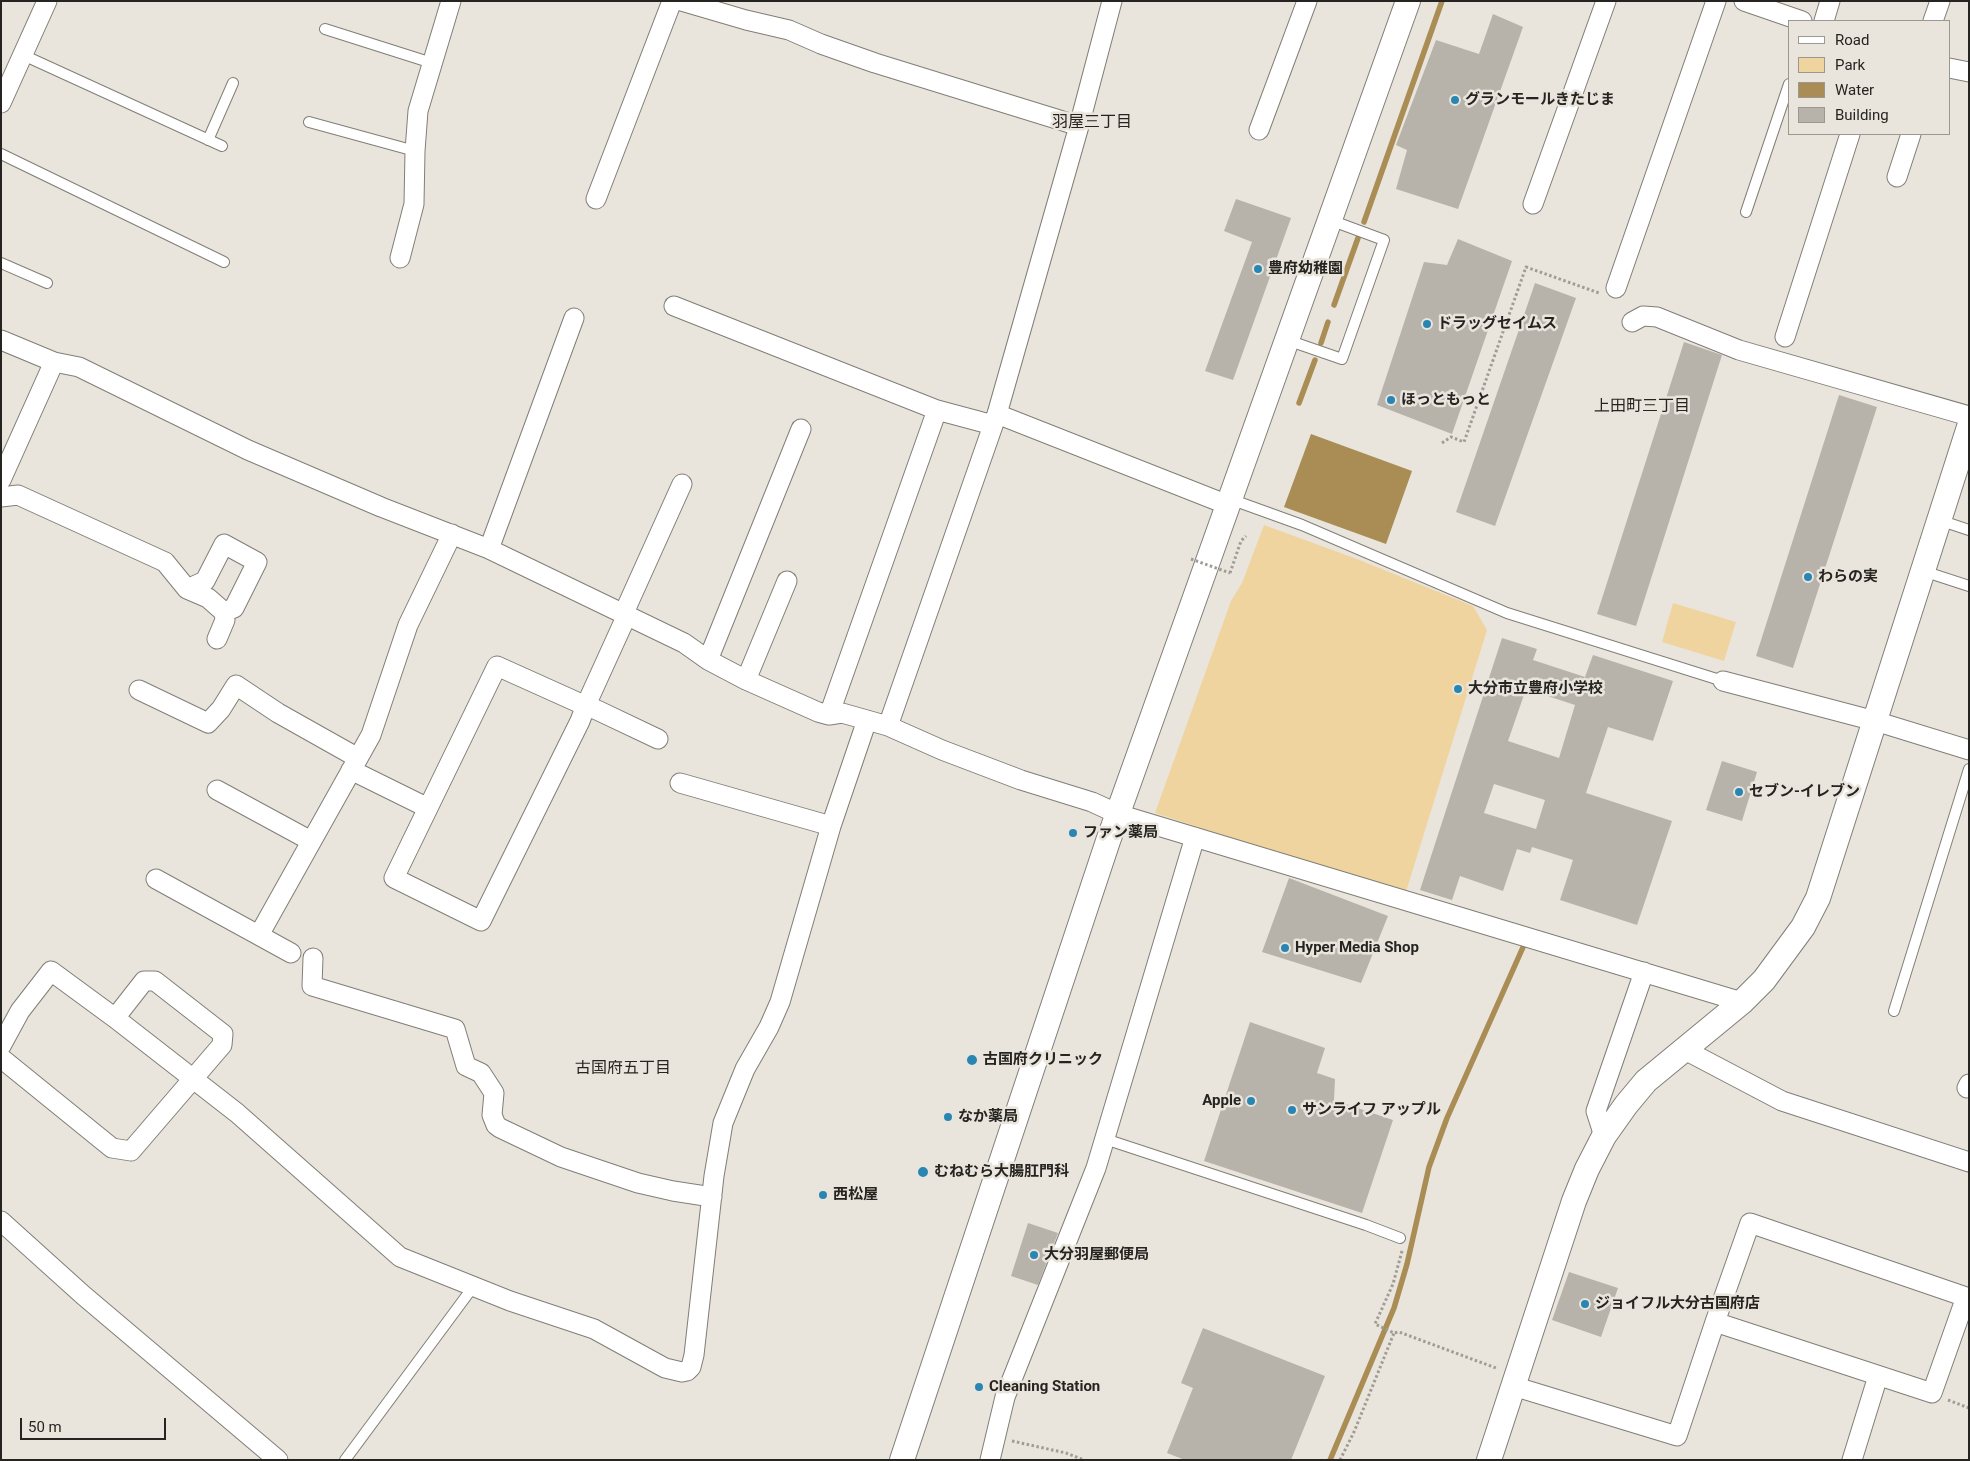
<!DOCTYPE html>
<html>
<head>
<meta charset="utf-8">
<style>
  body { margin:0 }
  #map { position:relative; width:1970px; height:1461px; overflow:hidden; background:#e9e5dc; font-family:Roboto,sans-serif }
  canvas { display:block }
  .frame { position:absolute; inset:0; border:2px solid #262421; pointer-events:none }
  .legend { position:absolute; left:1788px; top:20px; width:162px; height:115px; box-sizing:border-box; background:#e9e5dc; border:1px solid #9b9891; margin:0; padding:6px 9px; list-style:none; font-size:15px; color:#262421 }
  .legend li { display:flex; align-items:center; gap:10px; height:25px }
  .legend b { width:25px; border:1px solid #9b9891 }
  .scale { position:absolute; left:20px; top:1418px; width:146px; height:22px; box-sizing:border-box; border:2px solid #262421; border-top:0; padding-left:6px; font-size:15px; line-height:18px; white-space:nowrap; color:#262421; -webkit-text-stroke:4px #e9e5dc; paint-order:stroke }
</style>
</head>
<body>
<div id="map">
<canvas width="1970" height="1461"></canvas>
<div class="frame"></div>
<ul class="legend">
<li><b style="height:6px;background:#fff"></b>Road</li>
<li><b style="height:14px;background:#f0d49f"></b>Park</li>
<li><b style="height:14px;background:#a98d54"></b>Water</li>
<li><b style="height:14px;background:#b7b3ab"></b>Building</li>
</ul>
<div class="scale">50 m</div>
</div>
<script>
const ctx = document.querySelector('canvas').getContext('2d');
ctx.lineJoin = 'round';
function fillPath(path, color) { ctx.fillStyle = color; ctx.fill(path, 'evenodd'); }
const toPath = rows => new Path2D(rows.map(r => 'M' + r).join(''));
function strokePath(path, color, width, dash) { ctx.strokeStyle = color; ctx.lineWidth = width; ctx.lineCap = dash ? 'butt' : 'round'; ctx.setLineDash(dash || []); ctx.stroke(path); }
function drawText(font, color, halo, rows, align = 'center') {
  ctx.font = font + ' Roboto,"Noto Sans JP",sans-serif'; ctx.lineWidth = 5; ctx.setLineDash([]); ctx.textBaseline = 'middle'; ctx.strokeStyle = halo; ctx.fillStyle = color; for (const [text, x, y, turn = 0] of rows) {
    ctx.save(); ctx.translate(x, y); ctx.rotate((+turn || 0) * Math.PI / 180); ctx.textAlign = isNaN(turn) ? turn : align; if (halo) ctx.strokeText(text, 0, 0); ctx.fillText(text, 0, 0); ctx.restore();
  }
}
fillPath(toPath([
  [1264,525,1357,559,1473,606,1487,630,1405,895,1155,813,1231,601,1242,583],
  [1673,603,1736,622,1724,661,1662,642]
]), '#f0d49f');
fillPath(toPath([
  [1311,434,1412,471,1386,544,1284,507]
]), '#a98d54');
strokePath(toPath([
  [1364,222,1442,1],
  [1334,305,1358,238],
  [1321,343,1328,322],
  [1299,403,1315,360],
  [1330,1460,1394,1308,1407,1264,1429,1167,1447,1118,1524,945]
]), '#a98d54', 5.5);
fillPath(toPath([
  [1493,14,1523,27,1458,209,1396,189,1407,150,1396,145,1436,40,1479,54],
  [1236,199,1291,218,1233,380,1205,371,1252,242,1224,231],
  [1458,239,1512,261,1452,434,1377,405,1424,262,1447,265],
  [1535,283,1576,298,1495,526,1456,512],
  [1684,342,1722,355,1636,626,1597,614],
  [1839,395,1877,407,1793,668,1756,656],
  [1502,638,1537,649,1533,660,1585,677,1593,655,1673,681,1653,741,1608,727,1586,793,1672,821,1637,925,1560,900,1573,860,1532,847,1530,853,1517,849,1503,891,1460,876,1452,900,1420,890],
  [1526,689,1575,705,1559,758,1508,741],
  [1494,784,1545,800,1536,829,1484,813],
  [1722,761,1757,772,1742,821,1706,810],
  [1289,878,1388,916,1361,983,1262,952],
  [1250,1022,1325,1048,1317,1073,1335,1079,1334,1100,1393,1120,1362,1213,1204,1161],
  [1028,1223,1058,1233,1038,1285,1011,1276],
  [1569,1272,1618,1288,1601,1337,1552,1320],
  [1203,1328,1325,1376,1291,1460,1185,1460,1167,1453,1193,1388,1181,1383]
]), '#b7b3ab');
const service = toPath([
  [325,29,432,63],
  [23,55,222,146],
  [309,122,415,151],
  [208,140,233,83],
  [1,154,224,262],
  [1746,212,1789,84],
  [1,263,47,283],
  [1287,340,1342,359,1384,240,1330,220],
  [1230,499,1302,525,1507,613,1723,681],
  [1939,520,1969,530],
  [1923,571,1969,586],
  [1894,1011,1969,769],
  [1105,1139,1366,1225,1400,1238],
  [345,1460,473,1287]
]);
const minor = toPath([
  [681,1,746,20,789,30,821,44,875,63,1079,126],
  [1744,1,1802,21],
  [1824,21,1830,1],
  [1933,21,1940,1],
  [1949,68,1969,72],
  [1,103,47,1],
  [1259,130,1307,1],
  [1897,177,1911,134],
  [596,199,672,1],
  [1533,204,1606,1],
  [400,258,414,204,415,151,418,111,451,1],
  [1616,288,1716,1],
  [674,306,937,410,993,425],
  [1632,322,1643,316,1657,317,1739,350,1969,416],
  [1785,337,1850,134],
  [1,340,54,362,79,367,248,450,381,507,489,549,684,643,708,660,746,680,818,712,829,715,842,713,888,726,942,750,1021,780,1092,802,1118,814,1742,1002],
  [997,414,1228,505],
  [1,480,54,362],
  [1,497,18,495,165,562,187,589,208,598,224,612,234,608,257,562,224,544,205,581,187,589],
  [489,549,574,318],
  [623,615,682,484],
  [626,617,586,705,580,721,481,921,394,878,497,666,577,702,586,705,599,711,658,739],
  [217,639,225,620,224,612],
  [708,660,801,429],
  [746,680,787,581],
  [1723,681,1875,721,1969,750],
  [139,690,208,723,221,709,236,685,278,713,358,758],
  [829,715,937,410],
  [888,726,997,414,1079,126,1112,1],
  [351,770,428,808],
  [680,783,831,826],
  [217,790,311,841],
  [156,879,291,953],
  [259,935,371,735,408,625,452,534],
  [313,958,312,986,455,1029,466,1066,481,1073,494,1093,492,1115,496,1125,500,1128,561,1157,638,1183,673,1191,712,1197],
  [1,1046,20,1011,51,971,115,1018,237,1113,400,1257,510,1301,594,1329,665,1368,682,1372,687,1371,691,1367,694,1355,714,1176,723,1123,745,1069,769,1027,780,1002,831,826,867,720],
  [1685,1050,1782,1101,1969,1162],
  [1,1058,112,1148,131,1151,222,1045,223,1034,155,981,144,981,115,1018],
  [1967,1088,1969,1084],
  [1604,1136,1596,1111,1644,972],
  [1,1221,83,1295,278,1460],
  [1715,1322,1750,1223,1966,1297],
  [1513,1386,1677,1436,1715,1322,1932,1393,1966,1297,1969,1298],
  [990,1460,1005,1397,1096,1168,1195,837],
  [1852,1460,1878,1376]
]);
const tertiary = toPath([
  [902,1460,1108,841,1408,1],
  [1489,1460,1574,1201,1587,1169,1604,1136,1626,1105,1646,1081,1742,1002,1764,980,1803,927,1818,898,1969,427]
]);
strokePath(service, '#817e76', 12);
strokePath(minor, '#817e76', 21);
strokePath(tertiary, '#817e76', 26);
strokePath(toPath([
  [1442,443,1451,437,1464,442,1526,267,1599,293],
  [1230,573,1241,541,1246,536],
  [1402,1251,1393,1284,1375,1324,1394,1333,1399,1332,1496,1368],
  [1948,1400,1969,1408],
  [1012,1441,1066,1453,1084,1460],
  [1340,1460,1354,1432,1394,1333]
]), '#9f9c95', 3, [2.5, 2.5]);
strokePath(service, '#fff', 10);
strokePath(minor, '#fff', 19);
strokePath(tertiary, '#fff', 24);
strokePath(toPath([
  [1191,559,1230,573]
]), '#9f9c95', 3, [2.5, 2.5]);
for (const [x, y, r, color] of [
  [1455,100,5,"#2986b3"],
  [1258,269,5,"#2986b3"],
  [1427,324,5,"#2986b3"],
  [1391,400,5,"#2986b3"],
  [1808,577,5,"#2986b3"],
  [1458,689,5,"#2986b3"],
  [1739,792,5,"#2986b3"],
  [1073,833,5,"#2986b3"],
  [1285,948,5,"#2986b3"],
  [972,1060,6,"#2986b3"],
  [1251,1101,5,"#2986b3"],
  [1292,1110,5,"#2986b3"],
  [948,1117,5,"#2986b3"],
  [923,1172,6,"#2986b3"],
  [823,1195,5,"#2986b3"],
  [1034,1255,5,"#2986b3"],
  [1585,1304,5,"#2986b3"],
  [979,1387,5,"#2986b3"]
]) { const dot = new Path2D(); dot.arc(x, y, r, 0, 2 * Math.PI); ctx.fillStyle = color; ctx.fill(dot); strokePath(dot, '#e9e5dc', 2); }
drawText('bold 15px', '#262421', '#e9e5dc', [
  ["グランモールきたじま",1465,100],
  ["豊府幼稚園",1268,269],
  ["ドラッグセイムス",1437,324],
  ["ほっともっと",1401,400],
  ["わらの実",1818,577],
  ["大分市立豊府小学校",1468,689],
  ["セブン-イレブン",1749,792],
  ["ファン薬局",1083,833],
  ["Hyper Media Shop",1295,948],
  ["古国府クリニック",983,1060],
  ["Apple",1241,1101,"right"],
  ["サンライフ アップル",1302,1110],
  ["なか薬局",958,1117],
  ["むねむら大腸肛門科",934,1172],
  ["西松屋",833,1195],
  ["大分羽屋郵便局",1044,1255],
  ["ジョイフル大分古国府店",1595,1304],
  ["Cleaning Station",989,1387]
], 'left');
drawText('16px', '#262421', '#e9e5dc', [
  ["羽屋三丁目",1092,123],
  ["上田町三丁目",1642,407],
  ["古国府五丁目",623,1069]
]);
</script>
</body>
</html>
